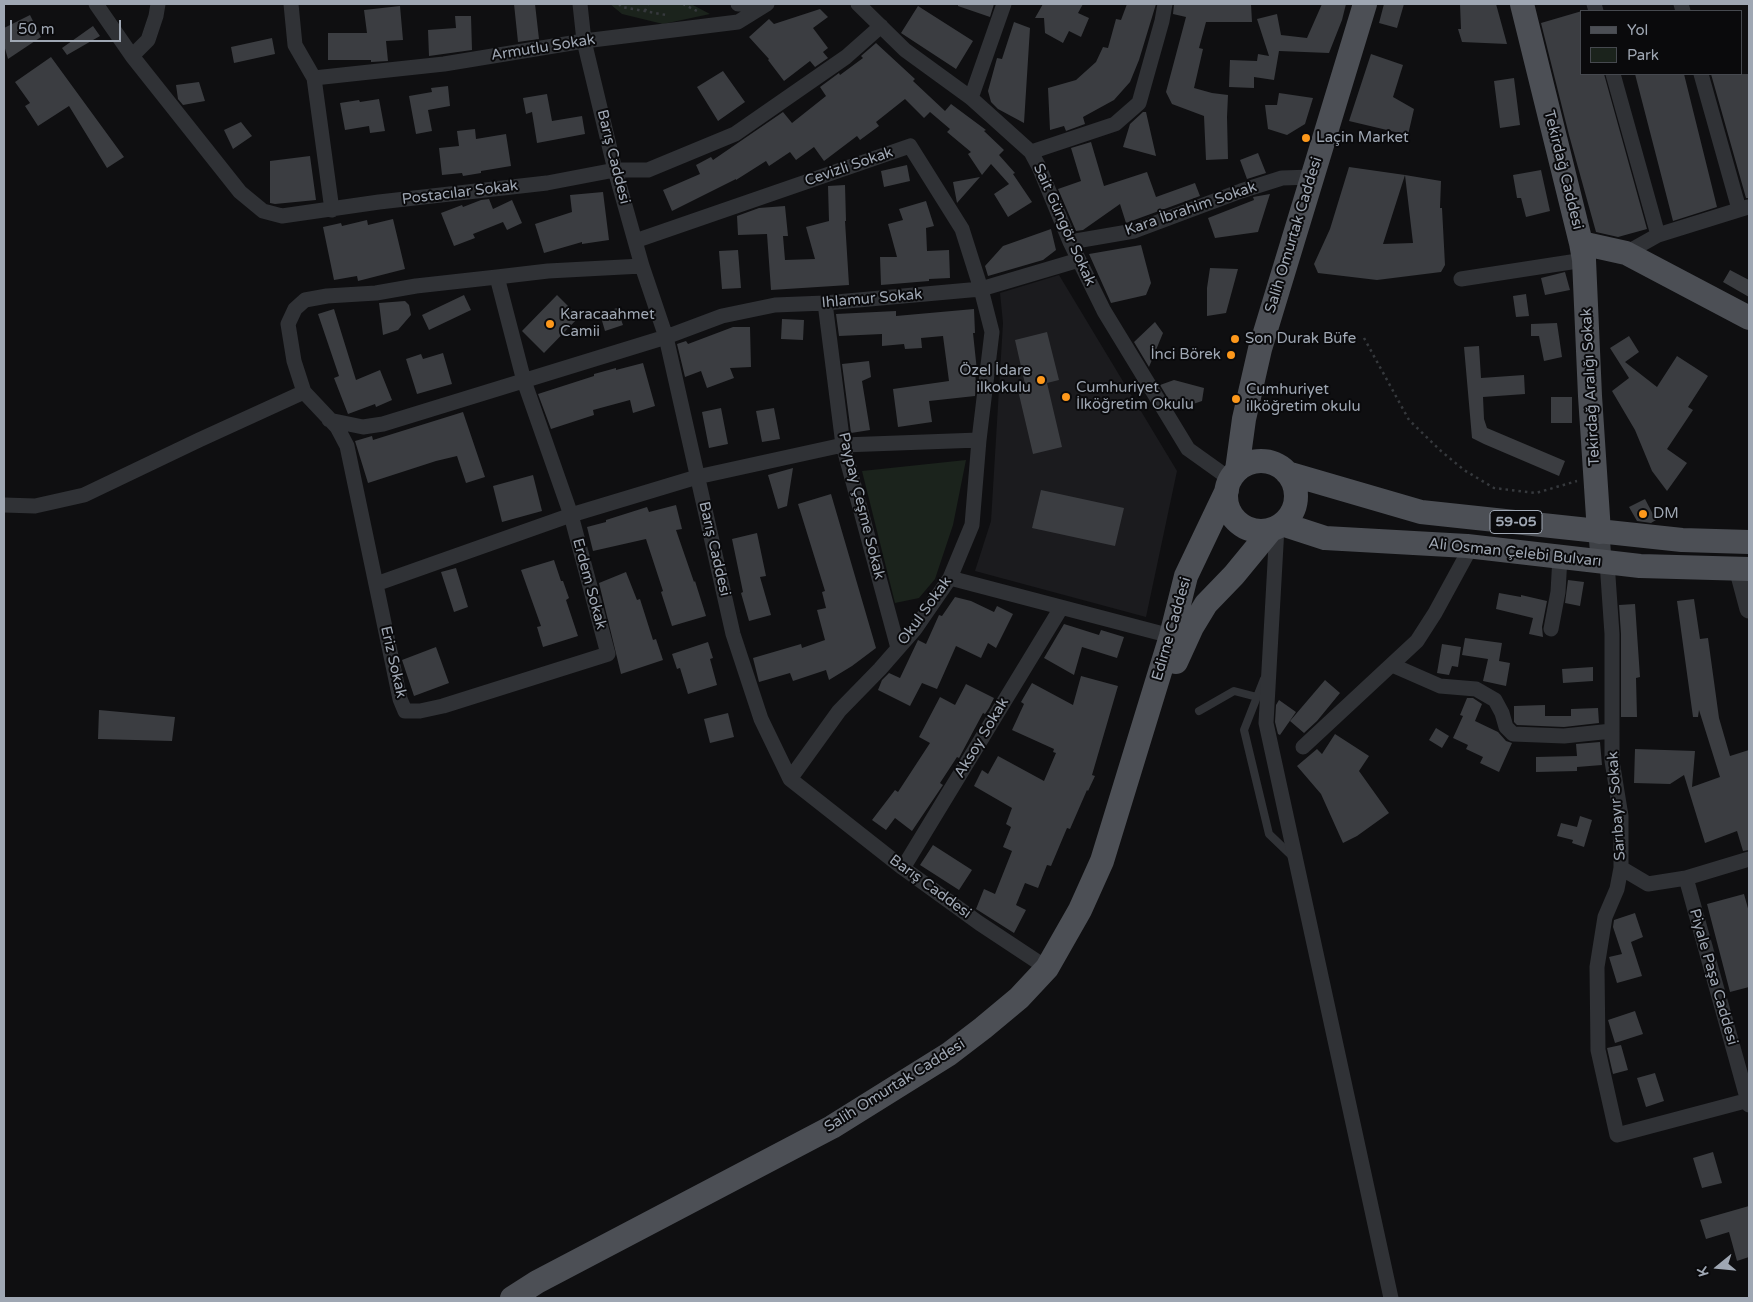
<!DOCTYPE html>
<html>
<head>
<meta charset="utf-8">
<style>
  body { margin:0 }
  #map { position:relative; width:1753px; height:1302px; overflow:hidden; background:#0f0f11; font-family:"Varela Round",sans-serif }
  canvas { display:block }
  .frame { position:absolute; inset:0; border:5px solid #9fa7b3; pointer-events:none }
  .legend { position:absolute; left:1580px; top:10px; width:162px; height:65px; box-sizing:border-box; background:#0a0a0c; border:1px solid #46494f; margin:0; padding:6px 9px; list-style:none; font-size:15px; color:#9fa7b3 }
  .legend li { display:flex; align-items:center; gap:10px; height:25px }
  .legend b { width:25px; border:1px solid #46494f }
  .north { position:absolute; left:1693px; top:1242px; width:50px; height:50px; -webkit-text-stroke:4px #0a0a0c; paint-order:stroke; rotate:253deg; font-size:14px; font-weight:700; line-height:20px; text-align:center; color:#9fa7b3 }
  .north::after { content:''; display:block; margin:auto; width:18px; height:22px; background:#9fa7b3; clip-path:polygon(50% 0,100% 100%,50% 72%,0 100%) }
  .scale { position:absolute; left:10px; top:20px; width:111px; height:22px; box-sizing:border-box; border:2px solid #9fa7b3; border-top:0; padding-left:6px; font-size:15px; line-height:18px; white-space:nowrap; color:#9fa7b3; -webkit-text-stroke:4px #0a0a0c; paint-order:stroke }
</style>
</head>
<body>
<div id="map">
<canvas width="1753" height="1302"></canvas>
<div class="frame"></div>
<ul class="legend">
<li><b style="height:6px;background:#4c4f55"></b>Yol</li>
<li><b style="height:14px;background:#1b231c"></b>Park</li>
</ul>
<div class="north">K</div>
<div class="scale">50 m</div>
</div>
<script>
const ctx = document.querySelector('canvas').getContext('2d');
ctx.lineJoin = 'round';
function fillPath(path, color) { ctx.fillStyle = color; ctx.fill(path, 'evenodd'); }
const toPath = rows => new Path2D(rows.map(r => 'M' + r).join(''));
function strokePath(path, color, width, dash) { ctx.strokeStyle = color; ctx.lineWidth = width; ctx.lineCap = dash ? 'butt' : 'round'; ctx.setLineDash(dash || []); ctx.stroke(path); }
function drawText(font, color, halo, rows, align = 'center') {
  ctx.font = font + ' "Varela Round",sans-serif'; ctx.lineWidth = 4; ctx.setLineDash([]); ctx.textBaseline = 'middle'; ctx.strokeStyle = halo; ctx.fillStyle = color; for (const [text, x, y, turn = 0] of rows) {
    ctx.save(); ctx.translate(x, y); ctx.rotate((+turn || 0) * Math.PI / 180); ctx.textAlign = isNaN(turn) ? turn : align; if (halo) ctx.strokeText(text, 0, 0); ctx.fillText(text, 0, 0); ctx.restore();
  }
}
fillPath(toPath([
  [1059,275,1177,471,1146,617,975,571,991,521,1003,323,1000,293]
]), '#1b1b1e');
fillPath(toPath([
  [610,4,691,4,710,14,663,24,622,14],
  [966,460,953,525,935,579,919,598,895,603,862,471]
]), '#1b231c');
fillPath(toPath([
  [514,4,535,4,539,39,518,42],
  [958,4,994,4,990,17,958,6],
  [1043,4,1083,4,1078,13,1089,18,1081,37,1069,31,1063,43,1045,33,1044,18,1035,18],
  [1127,4,1156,4,1139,60,1130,82,1114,100,1083,117,1085,124,1066,131,1064,126,1050,130,1048,88,1076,80,1096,62,1103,47,1108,48,1116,19,1121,20],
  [1174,4,1251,4,1252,22,1206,22,1199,48,1203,49,1194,88,1212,93,1228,95,1227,117,1228,159,1206,160,1204,116,1172,104,1166,92,1186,17,1173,14],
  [1322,4,1346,4,1342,20,1329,53,1279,51,1274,80,1254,77,1254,88,1229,87,1230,60,1257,61,1258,54,1269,56,1257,19,1277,14,1281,35,1307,38],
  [1384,4,1404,4,1397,28,1379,23],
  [1460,4,1496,4,1507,44,1462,42,1458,29,1461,29],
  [400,6,403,40,386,41,388,61,371,62,371,60,328,60,328,33,367,33,364,10],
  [918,6,973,41,956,69,901,33],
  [820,9,828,17,813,28,828,48,823,52,828,58,815,67,810,61,784,81,768,60,769,59,749,37,769,19,774,24],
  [1582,11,1582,74,1604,74,1647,229,1618,237,1596,232,1569,135,1541,23],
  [30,15,41,37,8,59,4,45,4,28],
  [455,16,471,16,472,50,429,56,428,30,456,28],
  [1014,22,1030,28,1024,123,998,109,991,102,988,91,997,58,1002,59],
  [93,26,100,36,67,55,62,48],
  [272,38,275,54,234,63,231,47],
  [876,43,915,79,913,81,945,111,951,104,986,130,984,131,1004,150,999,155,1015,173,1013,174,1032,202,1008,217,994,194,1009,184,991,164,982,175,968,154,971,152,947,132,950,129,930,112,924,118,905,99,876,122,879,126,860,140,857,136,824,161,814,147,796,160,790,152,769,166,766,161,736,180,736,179,672,211,663,190,700,174,696,165,711,157,713,160,783,112,792,123,826,96,820,87,839,73,840,75,863,58,861,56],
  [1371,54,1403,65,1393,97,1414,109,1408,135,1349,121],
  [51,57,124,157,107,168,69,106,38,126,25,106,30,103,15,82],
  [723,71,745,102,718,121,697,87],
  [1635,74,1684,74,1717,207,1673,221],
  [1711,74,1749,74,1749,198,1746,198],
  [1514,78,1520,125,1500,128,1494,81],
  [199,82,205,101,183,105,178,99,176,85],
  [448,86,450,106,428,110,432,131,416,134,409,96,432,92,431,88],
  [1279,93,1313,98,1305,124,1287,135,1268,129,1265,105,1277,105],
  [547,94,552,121,582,116,585,134,537,143,532,112,526,114,523,98],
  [379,99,385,131,370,133,369,126,345,130,340,103,359,100,360,102],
  [1143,112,1146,112,1156,156,1123,147,1130,124],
  [241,122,252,136,233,149,224,130],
  [475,129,476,139,506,134,511,166,481,171,481,173,463,176,462,173,442,175,439,148,459,146,457,131],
  [1091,142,1104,186,1147,172,1156,197,1195,183,1200,196,1126,223,1120,204,1083,230,1076,231,1058,189,1081,181,1071,148],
  [1258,153,1266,173,1247,179,1240,160],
  [310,156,316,200,275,204,270,203,270,161],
  [907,165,910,181,884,187,881,171],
  [1349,167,1405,175,1383,244,1413,243,1405,175,1441,181,1440,208,1442,208,1445,265,1441,272,1377,280,1318,273,1314,264,1330,229],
  [1541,170,1550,211,1526,217,1521,198,1517,198,1513,175],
  [980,177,957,203,953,182],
  [845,185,846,221,845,221,849,285,771,290,767,234,738,235,737,216,759,208,785,206,788,236,783,236,785,260,815,259,806,227,829,221,828,186],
  [603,192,609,240,582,244,582,242,544,253,535,224,572,212,570,195],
  [1270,194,1258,232,1215,238,1208,218,1254,200,1253,197],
  [489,199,493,209,512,200,522,223,507,230,503,222,473,234,475,238,454,246,441,213,462,205,463,207,481,200],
  [926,201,934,226,926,228,927,251,949,250,950,278,929,279,929,281,881,285,880,257,897,257,888,224,903,220,899,209],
  [393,219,405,269,358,281,357,276,334,280,323,227,341,223,342,226,367,220,368,225],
  [1051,229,1056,250,1043,260,988,276,985,266,1003,246],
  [1141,245,1151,283,1146,295,1111,303,1089,254],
  [738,250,741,288,722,289,719,251],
  [1210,268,1238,269,1226,313,1207,316,1207,288],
  [1730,270,1749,280,1749,297,1723,282],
  [1565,272,1570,290,1545,295,1541,278],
  [1526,294,1529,316,1516,317,1513,296],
  [464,295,471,310,429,330,422,315],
  [557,295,579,317,544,353,522,331],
  [405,301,409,305,411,315,398,330,383,335,379,303],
  [617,308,623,325,605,331,600,314],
  [334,309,356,380,380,370,392,400,376,407,375,404,348,414,334,378,339,376,318,314],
  [974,309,975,333,973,333,977,371,975,371,976,384,975,396,929,401,932,422,898,427,893,389,949,381,943,336,921,338,922,348,905,349,904,344,882,346,882,334,839,336,836,314,896,311,896,316],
  [782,319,804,320,803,340,781,339],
  [1155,322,1163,333,1149,367,1134,342],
  [1557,323,1562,357,1544,361,1539,336,1531,336,1531,324],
  [733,327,750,327,751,367,730,368,734,378,707,388,701,371,685,377,677,344,686,341,688,344],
  [1047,332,1059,380,1047,383,1062,447,1033,454,1017,386,1025,384,1015,340],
  [1629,336,1639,352,1625,362,1657,387,1677,356,1708,376,1688,407,1693,410,1667,449,1687,463,1667,491,1652,471,1635,430,1612,391,1629,378,1610,348],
  [1479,346,1481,378,1524,375,1525,394,1483,397,1484,419,1487,428,1565,461,1559,476,1484,444,1472,438,1464,347],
  [443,353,452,384,417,394,406,359,421,354,423,359],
  [869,361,871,377,862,381,870,430,851,433,842,364],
  [643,363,655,406,633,413,630,400,593,410,594,415,551,429,538,394,594,376,594,374,616,368,616,370],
  [1174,380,1204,388,1202,401,1175,410,1160,385],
  [1551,397,1572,397,1572,423,1551,423],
  [721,408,728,444,709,448,702,412],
  [774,408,780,439,762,442,756,411],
  [463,412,485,477,466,483,457,456,436,461,368,483,355,441,372,436,373,440],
  [793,468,787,506,778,509,768,475],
  [533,475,542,511,502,522,493,486],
  [1041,490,1124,508,1115,546,1032,528],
  [831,494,876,648,852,666,829,680,826,670,793,681,790,673,759,682,753,658,801,644,802,648,825,640,817,610,826,608,822,592,825,591,798,504],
  [1645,499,1656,520,1651,523,1637,521,1629,507],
  [676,505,682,529,676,530,694,582,695,581,706,616,672,626,661,592,663,591,646,539,593,551,587,527,606,522,606,520,647,507,649,512],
  [757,533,766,576,760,577,771,615,749,621,741,593,743,592,732,539],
  [554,560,561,581,563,581,569,598,566,600,578,636,543,647,537,627,541,626,521,570],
  [456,568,468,607,454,612,441,572],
  [626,572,637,600,640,599,653,640,656,639,663,660,621,674,599,583],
  [1568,580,1584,582,1580,606,1565,603],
  [1499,593,1521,597,1521,595,1547,601,1542,627,1543,637,1529,634,1533,618,1496,609],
  [955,597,971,601,994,612,997,606,1013,614,996,648,988,643,981,658,956,646,937,689,922,683,910,706,878,690,882,680,889,673,900,678,918,640,926,644,939,615,942,616],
  [1694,599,1700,639,1708,638,1719,718,1730,756,1749,750,1749,850,1743,851,1737,831,1705,843,1684,775,1670,784,1634,783,1635,749,1695,751,1692,787,1720,777,1699,710,1698,717,1693,717,1677,601],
  [1635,604,1640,677,1636,678,1637,717,1621,717,1621,634,1619,605],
  [1064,624,1099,635,1101,630,1124,637,1117,658,1082,647,1074,675,1044,658],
  [1465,638,1502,643,1499,661,1510,663,1506,686,1483,681,1488,659,1462,655],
  [708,642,713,658,710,659,717,685,688,694,680,668,677,669,672,654],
  [1442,644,1461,647,1458,667,1452,666,1449,675,1437,673],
  [436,647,449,683,414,696,402,660],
  [1593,667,1593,681,1563,683,1562,669],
  [1081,676,1118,686,1092,775,1095,776,1088,791,1087,790,1070,829,1067,828,1051,866,1047,865,1038,888,1025,883,1016,905,1026,910,1014,933,976,909,984,889,995,894,1012,851,1003,847,1011,827,1006,824,1012,808,974,786,982,770,988,774,998,756,1044,781,1056,753,1053,752,1054,749,1012,730,1024,704,1021,702,1032,683,1073,705],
  [1325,680,1340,693,1317,721,1304,733,1290,721],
  [966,684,994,698,989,708,985,714,983,713,959,758,957,757,940,783,943,785,912,831,895,818,886,830,872,820,895,790,898,792,930,743,919,737,940,697,955,705],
  [1467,698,1473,698,1482,704,1475,721,1498,732,1506,741,1512,743,1499,772,1480,763,1483,757,1466,749,1468,745,1453,738,1463,716,1460,715],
  [1279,700,1296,712,1280,735,1278,734,1275,722,1276,705],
  [1545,705,1545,716,1571,716,1571,709,1598,708,1599,723,1564,727,1517,725,1514,722,1514,706],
  [99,710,175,717,172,741,98,739],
  [728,713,734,737,710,743,704,719],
  [1436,728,1449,736,1442,748,1429,740],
  [1335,734,1369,756,1359,771,1389,813,1357,836,1343,843,1321,794,1297,766,1317,749,1322,754],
  [1600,742,1602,765,1577,767,1577,771,1536,772,1536,757,1577,756,1576,744],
  [1580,816,1592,820,1584,847,1572,843,1573,840,1557,836,1561,823,1577,827],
  [933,845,972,870,959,890,920,865],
  [1744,894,1749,912,1749,987,1730,992,1707,904],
  [1635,913,1643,937,1631,942,1642,976,1617,983,1609,957,1622,954,1613,927,1614,920],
  [1635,1011,1643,1034,1615,1043,1608,1020],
  [1621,1045,1628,1070,1613,1074,1607,1048],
  [1655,1073,1664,1101,1646,1107,1637,1078],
  [1713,1152,1722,1183,1702,1188,1693,1158],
  [1749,1206,1749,1257,1737,1261,1729,1232,1706,1239,1700,1220]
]), '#3b3d41');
strokePath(toPath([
  [619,4,622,7,666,15],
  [683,4,697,11],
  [645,11,648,4],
  [1364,338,1409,420,1441,451,1464,470,1494,488,1536,493,1577,481]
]), '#36393d', 2.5, [2.5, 4]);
strokePath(toPath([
  [1264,679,1244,730,1269,834,1292,856],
  [1199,711,1234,691,1257,697]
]), '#303236', 8);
strokePath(toPath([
  [96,4,132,56,240,192,263,211,282,216,379,202,547,183,615,170,648,170,735,134,846,57,881,26],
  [291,4,295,45,314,78,332,210],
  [580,4,584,41,615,170,642,266,666,337,733,634,761,719,790,779,903,868,979,923,1047,968],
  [738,4,765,4],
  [858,4,905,50,971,98,1031,152,1039,167,1070,242,1104,311,1188,449,1230,479],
  [1594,4,1596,11],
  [1681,4,1683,11],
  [132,56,148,40,156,16,158,4],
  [1613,74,1658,235],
  [1701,74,1739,209],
  [314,78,444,64,584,41,738,22,767,4],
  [971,98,1004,4],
  [1031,152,1115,124,1139,103,1162,21,1165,4],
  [635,241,910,146,962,229,981,289,992,332,979,440,972,525,950,578,915,629,880,669,839,711,790,779],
  [1070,242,1134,231,1241,191,1282,178,1312,177],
  [1626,253,1658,235,1748,207],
  [497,277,524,381,571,515,608,654,443,706,420,711,405,711,400,699,347,446,337,427,304,392,294,361,288,324,295,309,305,300,327,296,376,293,416,286,497,277,548,271,642,266],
  [1461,279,1584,260],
  [825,303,843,445,898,648],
  [329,420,363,427,383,424,666,337,722,316,775,305,825,303,981,289,1079,260],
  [4,505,35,506,84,495,199,440,304,392],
  [1277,527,1266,723,1391,1298],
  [1607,562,1612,634,1612,761,1621,816,1621,868,1617,889,1605,917,1597,967,1598,1050,1617,1135,1749,1100],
  [950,578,1171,636],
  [376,584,571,515,697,477,843,445,979,440],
  [1551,629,1558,592,1560,557],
  [1392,665,1440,686,1476,689,1495,700,1502,713,1506,727,1513,734,1564,736,1612,731],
  [1303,747,1417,641,1435,613,1471,547],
  [903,868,1061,608],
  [1621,868,1648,884,1686,878,1749,859],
  [1686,878,1749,1105]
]), '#303236', 15);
strokePath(toPath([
  [1738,568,1749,609]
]), '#303236', 19);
strokePath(toPath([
  [1599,532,1601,562]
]), '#3e4146', 21);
strokePath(toPath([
  [1522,4,1581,243,1626,253,1749,318],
  [1581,243,1584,260,1590,396,1599,532],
  '1226 496a35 35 0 1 1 70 0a35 35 0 1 1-70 0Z',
  [1237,470,1244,419,1260,349,1365,4],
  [1287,473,1421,512,1682,540,1749,542],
  [1282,524,1325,538,1467,546,1640,566,1749,569],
  [1176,662,1192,627,1206,604,1234,575,1271,530],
  [512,1298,537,1282,832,1127,949,1054,983,1028,1019,998,1047,968,1080,910,1102,861,1171,636,1186,576,1227,490]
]), '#4c4f55', 24);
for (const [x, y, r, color] of [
  [1306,138,5,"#fd981b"],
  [550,324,5,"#fd981b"],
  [1235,339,5,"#fd981b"],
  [1231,355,5,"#fd981b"],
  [1041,380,5,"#fd981b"],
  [1066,397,5,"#fd981b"],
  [1236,399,5,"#fd981b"],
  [1643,514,5,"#fd981b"]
]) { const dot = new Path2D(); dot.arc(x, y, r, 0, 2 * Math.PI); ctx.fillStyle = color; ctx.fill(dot); strokePath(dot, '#0a0a0c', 2); }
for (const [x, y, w] of [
  [1516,522,52]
]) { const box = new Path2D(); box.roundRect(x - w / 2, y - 11.5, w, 23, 4); ctx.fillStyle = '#0a0a0c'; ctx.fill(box); strokePath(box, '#9fa7b3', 1); }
drawText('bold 14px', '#9fa7b3', null, [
  ["59-05",1516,522]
]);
drawText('15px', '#9fa7b3', '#0a0a0c', [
  ["Armutlu Sokak",543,48,-9],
  ["Barış Caddesi",613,157,76],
  ["Cevizli Sokak",849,167,-19],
  ["Tekirdağ Caddesi",1563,170,76],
  ["Postacılar Sokak",460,193,-7],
  ["Kara İbrahim Sokak",1191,209,-19],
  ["Sait Güngör Sokak",1064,225,66],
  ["Salih Omurtak Caddesi",1294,235,-73],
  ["Ihlamur Sokak",872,299,-5],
  ["Tekirdağ Aralığı Sokak",1591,387,-93],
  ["Paypay Çeşme Sokak",861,506,76],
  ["Barış Caddesi",714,549,77],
  ["Ali Osman Çelebi Bulvarı",1515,553,6],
  ["Erdem Sokak",589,584,75],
  ["Okul Sokak",925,611,-54],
  ["Edirne Caddesi",1172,629,-74],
  ["Eriz Sokak",393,662,77],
  ["Aksoy Sokak",982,738,-59],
  ["Sarıbayır Sokak",1617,806,-94],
  ["Barış Caddesi",930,887,36],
  ["Piyale Paşa Caddesi",1713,977,74],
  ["Salih Omurtak Caddesi",895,1086,-32]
]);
drawText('15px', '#9fa7b3', '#0a0a0c', [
  ["Laçin Market",1316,138],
  ["Karacaahmet",560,315],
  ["Camii",560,332],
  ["Son Durak Büfe",1245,339],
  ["İnci Börek",1221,355,"right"],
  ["Özel İdare",1031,371,"right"],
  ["ilkokulu",1031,388,"right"],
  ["Cumhuriyet",1076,388],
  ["İlköğretim Okulu",1076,405],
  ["Cumhuriyet",1246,390],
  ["ilköğretim okulu",1246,407],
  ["DM",1653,514]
], 'left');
</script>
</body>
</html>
